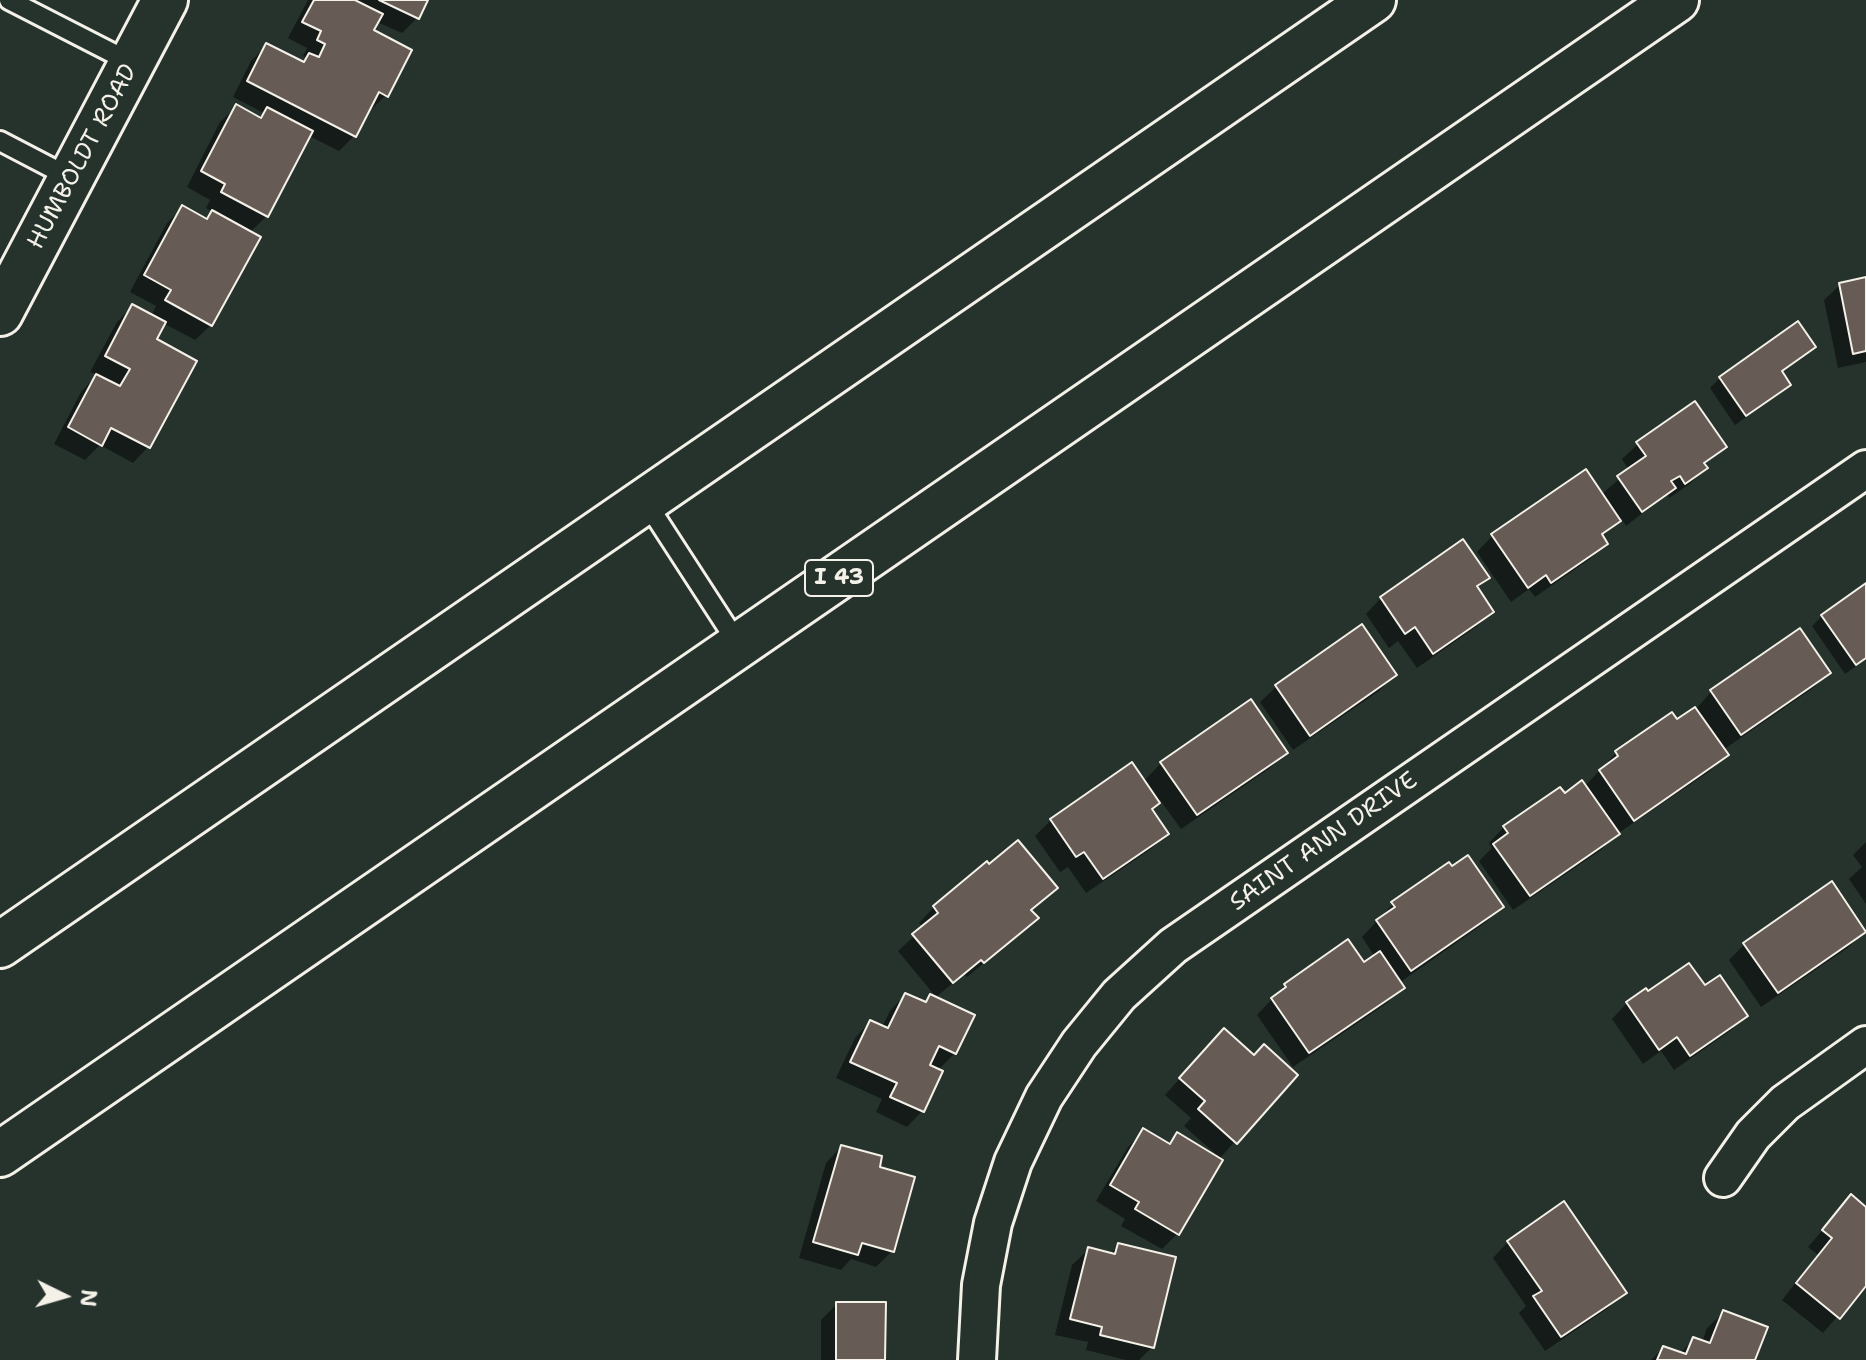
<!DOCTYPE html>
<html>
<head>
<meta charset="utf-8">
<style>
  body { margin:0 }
  #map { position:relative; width:1866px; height:1360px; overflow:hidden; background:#26332d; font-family:"Shantell Sans",sans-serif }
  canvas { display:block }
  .north { position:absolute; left:24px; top:1256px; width:80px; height:80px; -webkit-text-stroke:6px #26332d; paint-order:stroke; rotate:95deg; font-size:22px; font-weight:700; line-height:32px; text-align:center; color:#f4f1e8 }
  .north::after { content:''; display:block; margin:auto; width:28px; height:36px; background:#f4f1e8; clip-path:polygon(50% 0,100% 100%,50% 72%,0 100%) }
</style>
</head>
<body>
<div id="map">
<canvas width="1866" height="1360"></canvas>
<div class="north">N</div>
</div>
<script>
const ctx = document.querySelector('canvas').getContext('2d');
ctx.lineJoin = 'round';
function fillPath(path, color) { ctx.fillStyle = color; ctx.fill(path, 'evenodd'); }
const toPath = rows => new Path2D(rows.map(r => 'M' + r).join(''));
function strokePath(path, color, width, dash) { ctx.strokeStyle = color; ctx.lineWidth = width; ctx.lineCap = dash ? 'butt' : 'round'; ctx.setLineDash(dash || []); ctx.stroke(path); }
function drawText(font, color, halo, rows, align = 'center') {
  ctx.font = font + ' "Shantell Sans",sans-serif'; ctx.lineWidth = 6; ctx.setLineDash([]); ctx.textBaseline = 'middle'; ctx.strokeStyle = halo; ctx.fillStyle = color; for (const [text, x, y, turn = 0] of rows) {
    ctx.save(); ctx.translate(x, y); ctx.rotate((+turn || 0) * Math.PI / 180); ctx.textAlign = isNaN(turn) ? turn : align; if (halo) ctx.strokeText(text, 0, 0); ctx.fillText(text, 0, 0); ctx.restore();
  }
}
fillPath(toPath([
  [308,0,426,0,417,18,402,33,377,22,371,31,386,95,370,111,368,109,354,136,339,151,309,136,267,216,249,233,211,325,195,340,163,323,154,340,194,362,148,447,133,463,100,445,85,460,54,444,81,392,97,375,90,372,117,322,133,306,151,316,156,306,130,292,167,223,182,208,205,220,213,212,206,208,210,200,187,187,220,122,236,107,258,118,264,113,233,97,251,61,267,45,302,63,307,58,303,56,307,48,288,38],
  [1866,279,1866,362,1838,368,1824,300,1840,285],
  [1813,347,1780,373,1789,385,1778,395,1735,425,1710,388,1720,378],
  [1638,444,1724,446,1703,466,1705,468,1690,484,1669,498,1667,494,1626,526,1621,518,1601,537,1606,543,1590,559,1535,597,1529,589,1511,602,1477,552,1492,536,1585,472,1601,495,1629,470,1622,459],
  [1487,578,1476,589,1492,611,1476,627,1417,668,1398,641,1389,648,1366,614,1381,598],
  [1866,586,1866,659,1845,674,1812,626,1822,616],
  [1362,627,1395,675,1379,691,1293,750,1260,702,1276,687],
  [1800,631,1829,672,1813,688,1723,750,1726,755,1710,771,1617,834,1601,850,1513,910,1479,861,1492,848,1489,843,1504,827,1584,787,1616,753,1677,722,1696,709,1711,692],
  [1285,753,1270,768,1181,829,1160,800,1150,810,1167,833,1151,849,1086,893,1068,867,1060,872,1035,836,1051,820,1143,782,1161,763],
  [1866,842,1866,904,1849,879,1862,867,1853,855],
  [1055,888,1030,911,1036,918,1020,933,967,977,964,974,936,997,898,951,923,928,919,923,934,907],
  [1393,904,1501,907,1486,922,1399,983,1402,987,1387,1003,1293,1067,1257,1015,1285,985,1363,965,1375,957,1362,937],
  [1864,931,1849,947,1761,1007,1729,960,1745,944],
  [1705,988,1745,1016,1730,1031,1674,1070,1661,1051,1643,1064,1612,1019,1627,1003,1648,994],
  [905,995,923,1003,930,996,955,1053,938,1070,922,1111,907,1127,876,1112,882,1099,836,1078,855,1038,870,1022,882,1027,890,1011],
  [1209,1046,1254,1057,1296,1075,1218,1160,1177,1234,1162,1249,1121,1226,1125,1219,1096,1201,1128,1147,1144,1131,1167,1145,1177,1135,1218,1159,1219,1157,1184,1126,1191,1118,1165,1095],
  [841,1147,877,1168,892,1251,876,1267,851,1259,841,1270,799,1258,826,1163],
  [1851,1197,1866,1209,1866,1283,1823,1333,1782,1300,1818,1255,1808,1247],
  [1508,1242,1624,1292,1608,1308,1545,1351,1519,1313,1526,1306,1493,1258],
  [1119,1245,1152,1347,1139,1360,1126,1360,1086,1350,1088,1342,1055,1335,1072,1265,1088,1250,1109,1255],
  [837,1304,883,1360,821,1360,821,1320],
  [1723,1313,1753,1360,1651,1360,1663,1348,1679,1354,1694,1339,1702,1342,1707,1328]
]), '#0007');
const building = toPath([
  [314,0,355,0,383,14,374,30,412,50,388,97,379,92,356,137,247,81,266,43,304,62,309,53,319,57,325,44,317,40,321,31,302,22,314,0],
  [379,0,428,0,419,19,379,0],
  [236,104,261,118,267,107,313,131,268,217,221,192,225,184,201,171,236,104],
  [182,205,207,219,212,210,261,237,212,326,165,300,171,290,144,275,182,205],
  [1866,277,1866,351,1853,354,1839,283,1866,277],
  [132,304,166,322,157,339,197,361,150,448,111,428,102,446,68,427,96,374,120,386,130,369,105,356,132,304],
  [1798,321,1816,347,1782,371,1791,385,1746,416,1719,377,1798,321],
  [1695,401,1727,447,1704,463,1708,468,1685,484,1680,476,1671,481,1676,488,1642,512,1617,476,1646,456,1636,442,1695,401],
  [1586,469,1621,521,1602,534,1608,544,1551,583,1546,575,1528,588,1491,534,1586,469],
  [1463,539,1490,578,1477,586,1494,612,1433,654,1415,627,1405,634,1380,597,1463,539],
  [1866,583,1866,658,1856,665,1821,615,1866,583],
  [1362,624,1397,675,1310,736,1275,685,1362,624],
  [1800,628,1831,673,1741,735,1710,690,1800,628],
  [1251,699,1288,753,1197,815,1160,762,1251,699],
  [1695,707,1729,755,1634,821,1599,770,1618,756,1615,751,1672,712,1677,719,1695,707],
  [1132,762,1160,803,1152,809,1169,834,1103,879,1084,852,1076,857,1050,819,1132,762],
  [1582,780,1620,834,1530,896,1493,844,1508,833,1503,826,1560,787,1565,793,1582,780],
  [1018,840,1058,888,1031,910,1039,918,984,963,981,960,953,983,912,934,938,913,933,906,987,861,989,864,1018,840],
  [1468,855,1504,907,1411,971,1376,920,1395,907,1391,902,1449,862,1452,866,1468,855],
  [1832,881,1866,932,1778,993,1743,943,1832,881],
  [1348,939,1364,962,1380,951,1405,988,1309,1053,1271,998,1286,987,1284,984,1348,939],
  [1689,963,1705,985,1720,975,1748,1016,1690,1056,1677,1037,1659,1050,1626,1002,1646,988,1648,991,1689,963],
  [905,993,926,1002,930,994,975,1015,956,1054,939,1046,930,1065,943,1071,924,1112,890,1097,897,1083,850,1062,870,1020,888,1028,905,993],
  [1224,1028,1254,1055,1264,1044,1298,1075,1237,1144,1198,1109,1205,1101,1179,1078,1224,1028],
  [1143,1128,1170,1144,1177,1132,1223,1160,1179,1235,1135,1209,1139,1202,1110,1185,1143,1128],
  [841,1145,882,1156,880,1167,915,1177,894,1252,862,1243,858,1255,813,1242,841,1145],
  [1851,1194,1866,1207,1866,1286,1840,1319,1796,1283,1832,1238,1822,1230,1851,1194],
  [1564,1201,1627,1293,1561,1337,1533,1296,1542,1291,1507,1241,1564,1201],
  [1118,1243,1176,1257,1154,1348,1100,1335,1102,1327,1070,1319,1088,1247,1115,1254,1118,1243],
  [836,1302,886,1302,885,1360,836,1360,836,1302],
  [1723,1310,1768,1327,1755,1360,1657,1360,1663,1346,1686,1354,1693,1337,1710,1343,1723,1310]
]);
fillPath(building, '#675b56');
strokePath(building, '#f4f1e8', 2);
const lane = toPath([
  [9,0,132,63],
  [0,141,71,178],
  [646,502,740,647]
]);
const street = toPath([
  [1723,1178,1753,1135,1785,1103,1866,1045],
  [977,1360,981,1285,993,1223,1013,1162,1044,1097,1079,1044,1119,995,1173,946,1866,469]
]);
const secondary = toPath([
  [0,313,165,0]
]);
const highway = toPath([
  [0,945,1373,0],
  [0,1154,1676,0]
]);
strokePath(lane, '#f4f1e8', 24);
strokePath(street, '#f4f1e8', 42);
strokePath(secondary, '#f4f1e8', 50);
strokePath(highway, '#f4f1e8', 50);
strokePath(lane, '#26332d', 18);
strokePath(street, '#26332d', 36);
strokePath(secondary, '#26332d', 44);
strokePath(highway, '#26332d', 44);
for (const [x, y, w] of [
  [839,578,68]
]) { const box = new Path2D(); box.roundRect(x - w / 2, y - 18, w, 36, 6); ctx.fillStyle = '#26332d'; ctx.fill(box); strokePath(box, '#f4f1e8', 2); }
drawText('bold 22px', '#f4f1e8', null, [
  ["I 43",839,578]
]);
drawText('24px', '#f4f1e8', '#26332d', [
  ["HUMBOLDT ROAD",83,157,-62],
  ["SAINT ANN DRIVE",1324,842,-35]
]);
</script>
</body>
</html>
